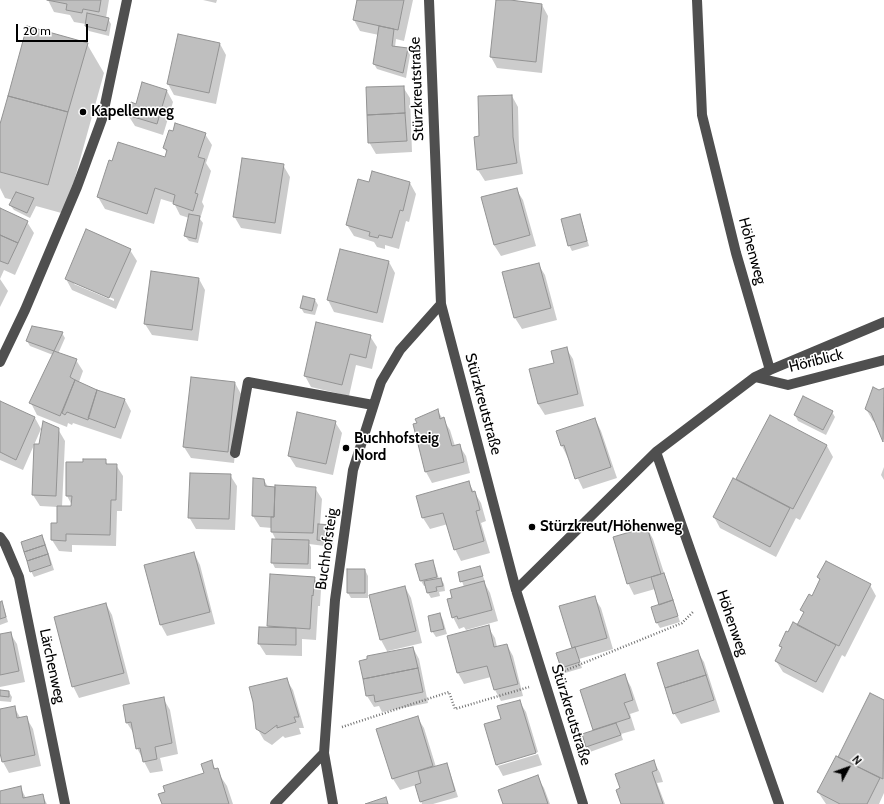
<!DOCTYPE html>
<html>
<head>
<meta charset="utf-8">
<style>
  body { margin:0 }
  #map { position:relative; width:884px; height:804px; overflow:hidden; background:#fff; font-family:Cabin,sans-serif }
  canvas { display:block }
  .north { position:absolute; left:828px; top:748px; width:40px; height:40px; -webkit-text-stroke:3px #fff; paint-order:stroke; rotate:49deg; font-size:11px; font-weight:700; line-height:16px; text-align:center; color:#000 }
  .north::after { content:''; display:block; margin:auto; width:14px; height:18px; background:#000; clip-path:polygon(50% 0,100% 100%,50% 72%,0 100%) }
  .scale { position:absolute; left:16px; top:24px; width:72px; height:18px; box-sizing:border-box; border:2px solid #000; border-top:0; padding-left:5px; font-size:12px; line-height:14px; white-space:nowrap; color:#000; -webkit-text-stroke:3px #fff; paint-order:stroke }
</style>
</head>
<body>
<div id="map">
<canvas width="884" height="804"></canvas>
<div class="north">N</div>
<div class="scale">20 m</div>
</div>
<script>
const ctx = document.querySelector('canvas').getContext('2d');
ctx.lineJoin = 'round';
function fillPath(path, color) { ctx.fillStyle = color; ctx.fill(path, 'evenodd'); }
const toPath = rows => new Path2D(rows.map(r => 'M' + r).join(''));
function strokePath(path, color, width, dash) { ctx.strokeStyle = color; ctx.lineWidth = width; ctx.lineCap = dash ? 'butt' : 'round'; ctx.setLineDash(dash || []); ctx.stroke(path); }
function drawText(font, color, halo, rows, align = 'center') {
  ctx.font = font + ' Cabin,sans-serif'; ctx.lineWidth = 3; ctx.setLineDash([]); ctx.textBaseline = 'middle'; ctx.strokeStyle = halo; ctx.fillStyle = color; for (const [text, x, y, turn = 0] of rows) {
    ctx.save(); ctx.translate(x, y); ctx.rotate((+turn || 0) * Math.PI / 180); ctx.textAlign = isNaN(turn) ? turn : align; if (halo) ctx.strokeText(text, 0, 0); ctx.fillText(text, 0, 0); ctx.restore();
  }
}
fillPath(toPath([
  [48,0,109,0,106,18,108,19,111,24,109,36,89,31,86,26,86,24,74,22,70,15,54,12],
  [203,0,217,0,216,3],
  [358,0,413,0,404,41,396,39,395,47,407,49,410,55,406,78,377,69,374,64,379,35,360,31,354,20],
  [497,0,542,5,548,16,542,73,497,68,491,57],
  [87,44,104,73,65,214,36,206,30,218,14,210,10,205,13,200,5,198,0,188,0,127],
  [220,44,226,55,216,104,174,95,168,84],
  [403,87,410,98,412,152,376,154,369,142],
  [167,91,173,102,163,135,135,126,128,115,136,105],
  [512,96,518,107,519,150,523,174,485,181,478,170,480,137],
  [205,134,212,145,206,163,211,171,202,202,204,206,200,219,203,223,198,243,189,241,185,236,189,218,180,215,174,203,161,199,154,224,105,209,98,197,113,162,165,158,167,153,164,148],
  [283,165,290,177,281,234,241,228,234,216],
  [410,183,416,194,409,222,406,221,399,249,385,245,385,249,377,247,374,242,354,236,347,225],
  [516,189,523,200,536,246,501,256,494,245],
  [0,209,27,222,34,233,15,275,4,270,0,279,8,291,0,307],
  [579,215,582,221,589,246,572,251,569,245],
  [130,250,137,261,116,309,72,290,66,279],
  [74,282,114,299,114,301,74,284],
  [389,262,395,273,383,323,334,312,328,300],
  [538,264,545,275,557,320,522,329,515,318],
  [199,279,205,290,198,341,152,335,145,324],
  [315,300,318,305,315,315,304,313,301,308],
  [62,333,65,338,58,354,76,360,83,371,79,382,97,391,125,400,131,411,121,439,73,423,72,425,68,423,67,427,37,415,31,403,53,355,30,346,27,341],
  [370,336,377,347,372,369,356,365,349,396,311,387,305,376],
  [566,348,573,359,584,406,545,415,538,404,555,363],
  [235,383,241,394,234,463,191,458,184,447],
  [884,389,884,441,876,423,873,421,866,409,879,391],
  [804,397,832,412,835,417,826,435,798,421,795,415],
  [0,402,35,418,41,429,23,470,0,460],
  [437,410,450,430,455,446,459,445,466,456,470,473,432,483,426,472],
  [771,416,827,446,833,457,800,520,796,518,776,557,720,528,714,517,736,481],
  [595,419,601,431,617,478,583,489,562,446],
  [335,422,342,433,333,475,296,467,289,456],
  [58,429,65,441,62,507,73,507,67,496,84,463,105,460,108,465,116,465,123,476,122,511,117,511,116,546,72,545,72,552,59,551,52,540,58,524,58,507,40,506,33,495,35,445,39,446],
  [884,467,884,480,881,475],
  [230,475,237,486,235,530,196,529,189,517],
  [264,480,268,487,315,488,322,499,320,525,331,526,334,532,333,547,309,544,311,547,311,569,275,568,272,562,276,540,272,532,272,528,260,527,253,516],
  [468,482,481,503,486,521,481,523,490,553,461,561,455,549,448,524,430,529,423,518,417,497],
  [647,528,653,539,680,622,660,628,657,623,660,606,655,589,634,595,628,583],
  [42,536,45,542,54,570,34,577,31,571],
  [194,553,200,565,215,624,167,636,161,625],
  [432,561,435,566,439,579,441,579,444,584,445,591,439,592,440,596,431,598,428,593,426,586,424,586,421,581,417,565],
  [479,567,482,573,485,582,484,582,490,593,498,621,466,630,464,627,459,629,453,617,454,598,464,587,459,573],
  [365,570,368,576,368,598,351,598,348,593],
  [818,577,870,585,876,596,845,657,842,655,823,693,783,672,776,661,782,650,780,646,788,633,797,626,804,614,802,610,812,597,820,581],
  [314,578,321,589,320,606,318,606,316,640,302,639,302,656,266,655,259,644,270,628,268,626],
  [405,587,411,598,422,643,388,651,388,653,413,648,419,659,428,703,382,712,379,706,374,707,367,696,388,653,381,640,370,595],
  [594,597,601,608,613,649,579,659,582,668,565,673,562,668,573,649],
  [1,602,4,608,8,622,0,625,0,603],
  [106,604,112,615,130,684,79,698,73,686],
  [440,614,443,620,447,634,436,637,432,631],
  [488,627,495,638,497,647,507,645,513,656,523,696,501,701,495,690,491,677,464,684,458,673,448,637],
  [10,633,17,644,25,682,0,687,0,635],
  [697,651,704,662,720,712,681,724,674,713],
  [625,676,631,687,639,711,630,714,635,730,621,734,623,740,590,752,587,746,595,731,581,690],
  [286,679,293,690,304,728,299,728,301,734,285,738,283,736,272,745,264,740,257,728],
  [0,691,9,692,12,697,11,702,0,701],
  [871,695,884,701,884,793,879,804,826,804,818,792,839,758],
  [163,698,170,710,178,754,160,758,163,771,150,773,137,748,134,734,127,723,124,706],
  [519,701,526,712,538,752,498,763,498,766,538,754,542,765,503,776,497,765,485,725,502,720],
  [14,707,21,719,26,717,33,729,41,766,9,773,3,762,0,748,0,710],
  [417,717,424,728,436,767,446,764,449,769,458,797,433,804,422,804,416,785,400,790,393,779,377,730],
  [211,762,227,786,233,804,163,804,166,792,205,774],
  [654,762,660,773,663,782,657,783,665,804,622,804,621,788],
  [537,777,544,788,550,804,504,804],
  [20,787,26,798,42,795,47,804,0,804,0,792]
]), '#0003');
const building = toPath([
  [47,0,101,0,99,12,83,9,82,13,66,10,67,4,47,0],
  [357,0,404,0,398,30,353,20,357,0],
  [496,0,510,0,542,4,536,62,490,57,496,0],
  [87,13,109,18,106,31,85,26,87,13],
  [27,26,88,43,68,112,8,96,27,26],
  [379,26,394,29,392,46,408,48,403,73,373,64,379,26],
  [178,34,220,43,209,93,167,84,178,34],
  [142,82,167,90,157,124,127,115,131,102,136,104,142,82],
  [404,86,405,113,367,115,366,87,404,86],
  [512,95,513,137,517,163,477,170,474,137,479,136,478,96,512,95],
  [8,96,68,112,48,185,0,172,0,124,8,96],
  [405,113,407,141,368,143,367,115,405,113],
  [175,123,206,133,198,157,205,159,195,193,198,194,193,211,173,204,175,195,155,188,147,214,97,197,109,160,112,161,118,142,165,157,167,150,163,148,169,130,173,131,175,123],
  [242,158,284,164,275,223,233,217,242,158],
  [372,171,410,182,403,211,400,210,392,238,379,235,378,238,369,236,370,232,346,225,358,179,369,182,372,171],
  [517,188,530,235,494,245,481,197,517,188],
  [16,192,34,198,27,213,9,205,16,192],
  [0,208,28,221,18,243,0,235,0,208],
  [189,214,200,216,196,239,184,236,189,214],
  [580,214,587,241,568,246,561,219,580,214],
  [86,229,131,249,109,298,65,279,86,229],
  [0,235,18,243,8,264,0,261,0,235],
  [340,249,389,261,377,313,327,300,340,249],
  [539,263,551,308,514,318,502,272,539,263],
  [151,271,199,278,192,330,144,324,151,271],
  [303,296,315,299,312,311,300,308,303,296],
  [316,322,371,335,366,358,350,354,342,385,304,376,316,322],
  [32,326,63,332,54,351,26,341,32,326],
  [567,347,578,394,538,404,529,369,554,363,551,351,567,347],
  [54,351,77,359,70,377,75,380,60,416,29,403,54,351],
  [191,377,235,382,228,452,183,447,191,377],
  [75,380,97,390,88,420,67,412,65,415,62,413,75,380],
  [873,387,879,390,884,388,883,442,871,413,865,409,873,387],
  [97,390,125,399,115,428,88,418,97,390],
  [803,396,833,411,823,430,794,415,803,396],
  [0,401,35,417,16,460,0,452,0,401],
  [438,409,440,419,444,417,452,446,460,444,464,462,425,472,413,424,417,423,415,419,438,409],
  [297,412,336,421,326,464,288,456,297,412],
  [770,415,827,445,793,509,736,479,770,415],
  [595,418,611,467,575,479,564,445,561,446,556,431,595,418],
  [43,421,59,428,56,496,32,495,34,444,39,444,43,421],
  [83,459,106,459,106,464,117,464,116,500,111,500,110,535,66,534,66,541,51,540,51,523,57,523,57,506,71,506,72,496,66,496,66,462,83,462,83,459],
  [190,473,231,474,229,519,188,518,190,473],
  [253,478,264,479,265,486,275,487,274,517,252,516,253,478],
  [733,478,790,508,770,547,713,517,733,478],
  [469,481,472,492,475,491,480,510,476,511,484,541,454,550,443,513,422,518,416,496,469,481],
  [275,485,316,487,313,533,271,532,271,517,274,517,275,485],
  [318,524,332,525,330,542,317,540,318,524],
  [647,527,661,574,627,584,613,537,647,527],
  [42,535,45,545,24,552,21,542,42,535],
  [272,539,309,540,308,564,271,563,272,539],
  [45,545,48,554,27,561,24,552,45,545],
  [194,552,210,612,160,625,144,565,194,552],
  [48,554,51,565,30,572,27,561,48,554],
  [433,560,437,577,420,581,415,564,433,560],
  [826,561,871,584,839,646,797,625,804,612,800,610,809,594,812,596,820,579,817,577,826,561],
  [480,566,483,576,460,582,458,572,480,566],
  [347,569,365,569,365,593,347,593,347,569],
  [664,573,673,600,659,605,651,577,664,573],
  [270,574,315,577,313,596,312,595,310,629,267,626,270,574],
  [441,578,443,586,436,587,437,591,427,593,424,581,441,578],
  [484,581,492,610,458,619,457,616,452,618,447,599,452,598,450,590,484,581],
  [405,586,416,631,380,640,369,595,405,586],
  [595,596,607,638,572,648,559,606,595,596],
  [673,600,678,616,656,623,651,607,673,600],
  [2,601,6,617,0,619,0,602,2,601],
  [106,603,124,673,72,687,54,617,106,603],
  [440,613,444,629,431,632,428,616,440,613],
  [793,622,836,645,816,682,775,661,782,647,779,646,786,631,788,632,793,622],
  [489,625,494,647,507,644,518,684,494,690,487,666,457,673,447,636,489,625],
  [259,627,296,628,296,645,258,644,259,627],
  [11,632,19,671,0,675,0,634,11,632],
  [413,647,418,668,363,679,359,661,367,659,367,656,413,647],
  [575,647,580,662,561,668,556,653,575,647],
  [698,650,706,675,665,688,657,663,698,650],
  [418,668,423,692,375,702,374,695,366,696,363,679,418,668],
  [625,674,633,700,624,703,630,718,593,730,580,690,625,674],
  [706,675,714,700,673,714,665,688,706,675],
  [287,678,299,717,294,717,296,722,277,728,277,725,265,734,256,729,253,702,249,687,287,678],
  [0,690,9,691,9,697,0,696,0,690],
  [870,693,884,700,883,779,838,757,870,693],
  [164,697,172,743,155,747,157,759,143,762,140,748,136,749,131,722,126,723,123,705,164,697],
  [520,700,536,753,496,765,484,724,501,719,497,706,520,700],
  [15,706,17,718,27,716,35,755,2,762,0,753,0,709,15,706],
  [418,716,433,766,392,779,376,729,418,716],
  [616,723,621,735,586,747,582,734,616,723],
  [836,756,880,778,867,804,840,804,817,792,836,756],
  [212,760,214,769,218,768,229,804,162,804,158,794,165,792,163,786,204,773,201,764,212,760],
  [654,760,657,770,652,772,663,804,621,804,616,790,620,788,615,774,654,760],
  [447,763,455,791,420,802,415,785,421,783,418,771,447,763],
  [538,775,548,804,503,804,498,790,538,775],
  [21,786,23,798,43,794,45,804,0,804,0,791,21,786],
  [386,797,388,804,365,804,386,797]
]);
fillPath(building, '#bfbfbf');
strokePath(building, '#939393', 1);
strokePath(toPath([
  [559,673,682,623,694,611],
  [342,727,449,692,455,709,529,687]
]), '#717171', 2.5, [1, 2]);
strokePath(toPath([
  [429,0,441,304,516,590,583,804],
  [697,0,702,115,736,253,770,370,755,377,656,452,779,804],
  [0,362,25,310,77,187,102,119,127,0],
  [770,370,884,322],
  [755,377,788,385,884,360],
  [235,453,248,382,373,405],
  [0,537,5,544,19,577,65,804],
  [516,590,656,452],
  [324,753,333,804],
  [275,804,324,753,335,600,353,470,381,382,400,350,441,304]
]), '#4f4f4f', 10);
for (const [x, y, r, color] of [
  [83,112,4,"#000"],
  [346,448,4,"#000"],
  [532,527,4,"#000"]
]) { const dot = new Path2D(); dot.arc(x, y, r, 0, 2 * Math.PI); ctx.fillStyle = color; ctx.fill(dot); strokePath(dot, '#fff', 1.5); }
drawText('15px', '#000', '#fff', [
  ["Stürzkreutstraße",417,89,-92],
  ["Höhenweg",752,251,75],
  ["Höriblick",816,361,-14],
  ["Stürzkreutstraße",483,404,75],
  ["Buchhofsteig",327,549,-82],
  ["Höhenweg",732,623,71],
  ["Lärchenweg",52,666,78],
  ["Stürzkreutstraße",571,715,73]
]);
drawText('bold 15px', '#000', '#fff', [
  ["Kapellenweg",91,112],
  ["Buchhofsteig",354,439],
  ["Nord",354,456],
  ["Stürzkreut/Höhenweg",540,527]
], 'left');
</script>
</body>
</html>
